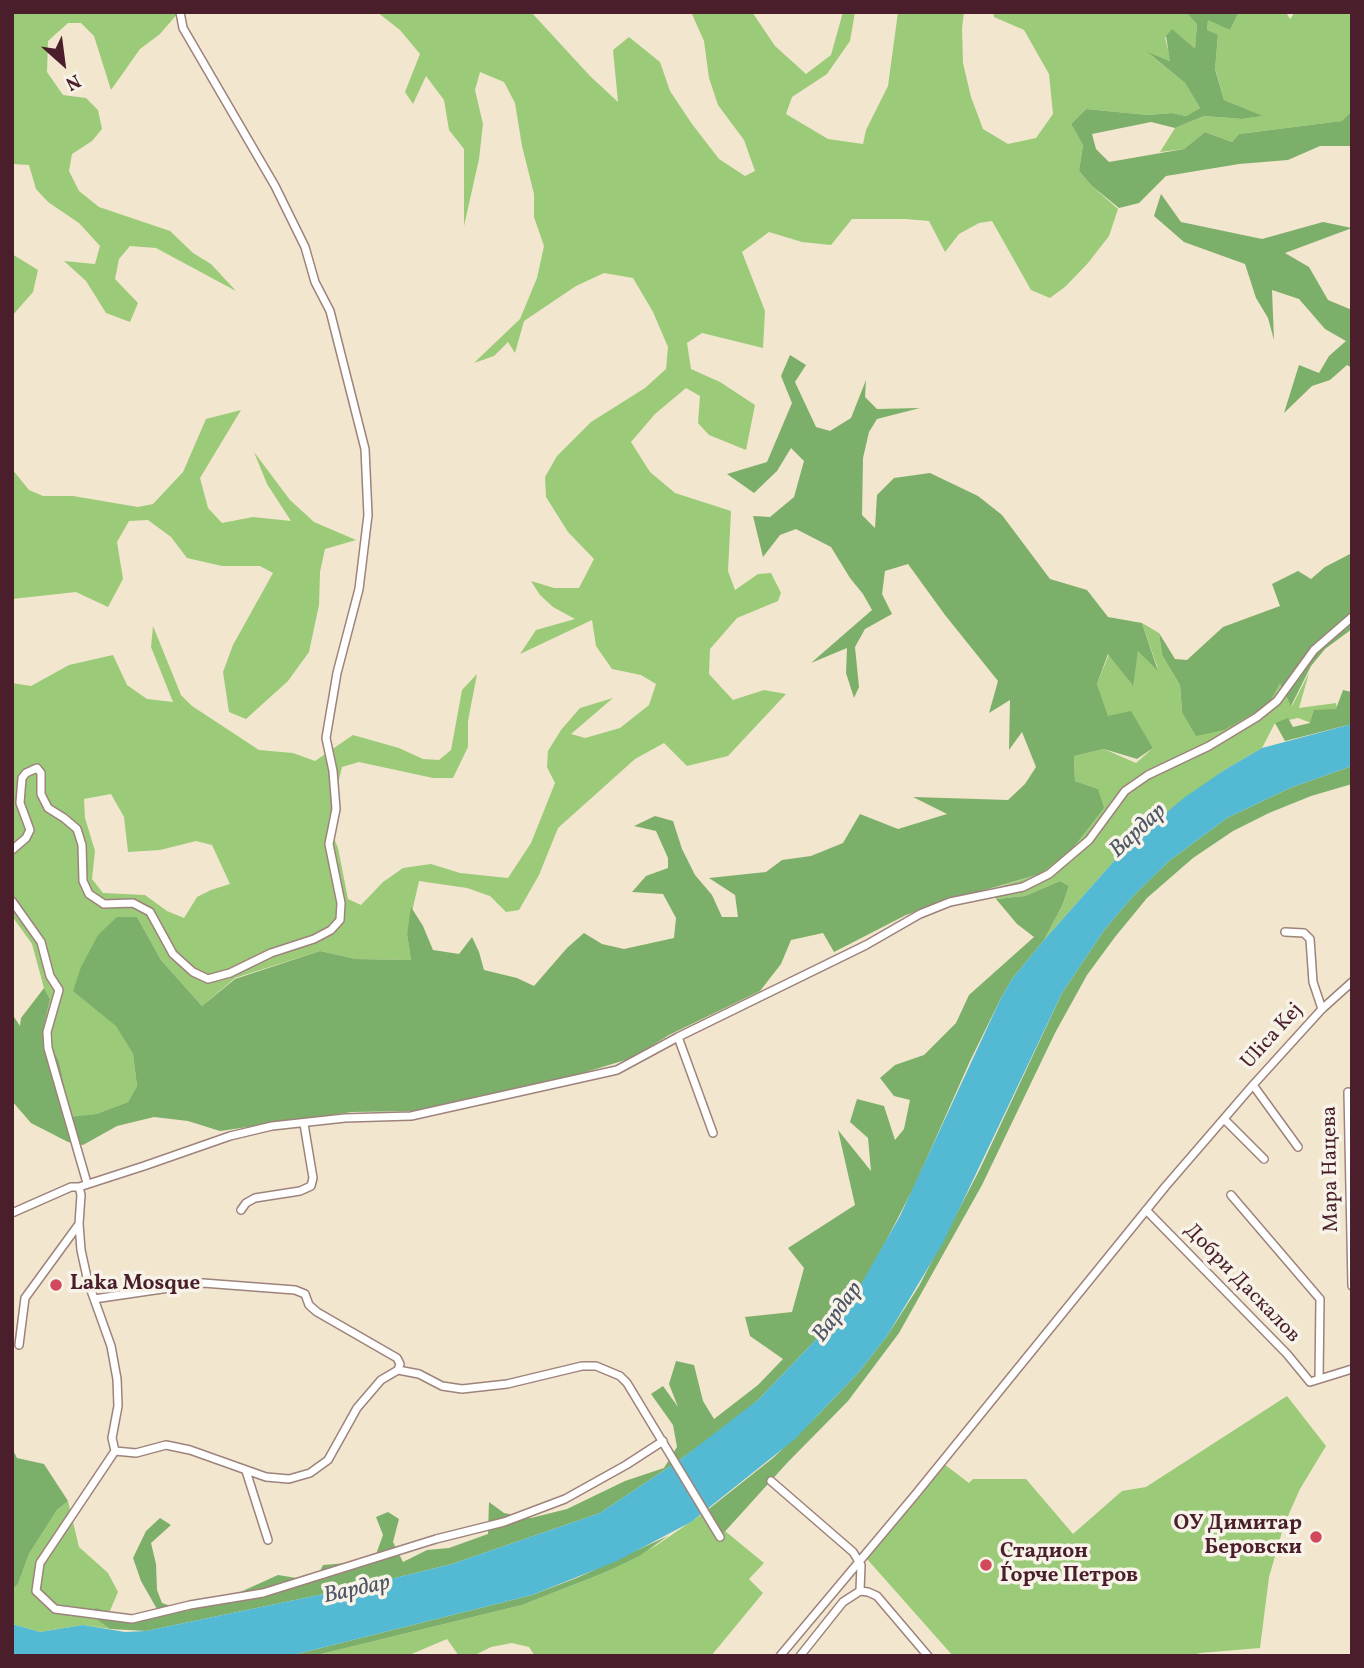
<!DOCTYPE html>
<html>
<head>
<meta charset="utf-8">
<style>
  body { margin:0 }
  #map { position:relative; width:1364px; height:1668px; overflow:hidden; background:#f2e6ce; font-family:Vollkorn,serif }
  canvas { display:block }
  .frame { position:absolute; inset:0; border:14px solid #4a1f2b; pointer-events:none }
  .north { position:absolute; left:28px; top:28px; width:70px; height:70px; -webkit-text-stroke:5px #f7f3e8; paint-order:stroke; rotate:152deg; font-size:19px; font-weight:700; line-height:28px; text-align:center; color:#4a1f2b }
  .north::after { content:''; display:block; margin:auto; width:24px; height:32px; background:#4a1f2b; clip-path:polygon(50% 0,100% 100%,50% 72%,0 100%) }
</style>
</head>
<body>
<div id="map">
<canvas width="1364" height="1668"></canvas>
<div class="frame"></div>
<div class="north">N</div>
</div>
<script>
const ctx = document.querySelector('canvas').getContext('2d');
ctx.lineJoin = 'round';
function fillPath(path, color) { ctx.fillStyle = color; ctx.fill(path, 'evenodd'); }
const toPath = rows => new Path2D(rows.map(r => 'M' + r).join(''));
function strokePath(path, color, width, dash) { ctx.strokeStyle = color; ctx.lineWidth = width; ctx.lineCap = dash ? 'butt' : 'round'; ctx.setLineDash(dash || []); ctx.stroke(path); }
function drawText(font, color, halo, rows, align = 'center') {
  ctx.font = font + ' Vollkorn,serif'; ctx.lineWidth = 7; ctx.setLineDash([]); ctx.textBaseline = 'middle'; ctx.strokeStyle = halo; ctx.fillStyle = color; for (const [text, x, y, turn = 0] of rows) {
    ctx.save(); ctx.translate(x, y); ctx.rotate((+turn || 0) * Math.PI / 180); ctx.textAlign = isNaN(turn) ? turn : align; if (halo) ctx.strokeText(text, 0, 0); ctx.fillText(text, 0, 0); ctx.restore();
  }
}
fillPath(toPath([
  [12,12,179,12,160,34,140,49,111,90,94,36,81,23,68,23,48,41,47,72,63,95,86,98,98,110,102,129,92,141,72,154,69,171,79,191,99,207,170,231,193,253,211,264,236,291,156,248,130,246,119,259,115,279,138,303,130,322,106,313,86,281,64,261,95,264,100,246,79,223,48,202,36,189,29,165,12,164],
  [377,12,531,12,590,76,618,102,613,50,629,37,660,62,670,91,692,124,719,159,745,176,755,171,744,140,718,105,709,78,704,41,691,12,717,14,718,12,752,12,775,46,806,74,831,55,843,12,855,12,850,41,827,74,792,97,786,114,828,139,863,144,866,130,888,86,898,12,964,12,962,28,963,63,971,97,983,129,1008,144,1036,138,1053,114,1049,74,1024,30,994,17,993,12,1186,12,1197,23,1195,51,1172,30,1165,38,1171,61,1149,54,1185,83,1200,108,1186,116,1172,113,1148,115,1086,109,1071,124,1083,145,1079,171,1092,186,1118,209,1109,236,1088,263,1066,286,1050,298,1031,290,992,221,979,223,959,234,945,252,929,221,905,219,852,219,831,245,802,242,769,232,742,252,765,311,763,348,702,333,687,343,691,369,720,382,755,405,746,450,709,435,698,423,700,396,686,388,655,414,631,442,650,472,675,493,731,511,728,571,735,590,758,574,771,573,781,593,778,601,737,618,710,649,709,674,733,700,764,690,786,694,728,756,687,766,664,743,635,759,558,828,539,875,519,910,506,912,490,896,467,888,419,881,407,934,411,960,356,959,320,951,235,978,202,1006,161,960,137,917,73,990,116,1025,133,1054,137,1086,128,1102,96,1114,71,1118,59,1061,43,1030,50,999,44,988,32,944,12,916,12,683,31,686,69,665,113,655,127,685,147,699,173,702,151,647,153,626,181,695,192,706,259,750,293,753,315,761,353,735,399,748,423,759,439,760,451,750,462,690,477,674,468,721,468,747,453,778,433,778,359,762,342,767,328,824,338,848,348,899,361,905,383,882,403,868,431,864,460,873,508,878,531,843,555,783,547,767,548,751,561,730,580,708,613,698,571,734,585,738,620,728,649,705,656,684,641,675,612,669,596,646,592,620,520,654,536,630,575,619,553,607,540,595,531,581,554,588,579,588,594,559,568,532,546,497,545,477,557,456,591,422,645,388,666,369,668,347,653,312,633,278,604,273,576,286,524,321,515,353,508,342,494,356,474,363,520,319,537,278,544,246,534,217,534,194,522,146,515,103,504,82,480,72,475,90,483,124,479,159,464,226,464,149,449,130,444,100,426,76,413,104,405,92,420,54,400,30],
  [111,794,124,817,128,852,160,850,196,841,212,845,230,884,211,890,197,897,184,918,167,911,145,895,103,893,92,879,95,851,85,818,84,799],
  [1239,12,1286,12,1290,19,1295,12,1352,12,1352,111,1343,121,1239,134,1232,142,1205,132,1184,149,1160,152,1175,128,1204,116,1242,119,1262,116,1224,100,1215,68,1218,36,1207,30,1208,19,1230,30],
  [12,254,38,270,33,292,12,316],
  [241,410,200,478,208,508,222,523,253,517,291,521,267,484,254,452,290,500,314,522,356,540,325,549,320,572,319,605,309,652,288,681,246,719,229,712,223,672,233,645,273,573,260,566,222,566,187,558,171,537,148,520,129,521,117,542,123,579,108,607,76,592,12,599,12,469,29,490,43,496,73,496,138,507,153,504,183,472,206,419],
  [1142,623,1159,633,1162,655,1180,685,1182,712,1281,683,1292,706,1309,673,1299,708,1336,703,1337,709,1311,723,1298,718,1275,723,1262,748,1226,769,1150,825,1130,843,1044,940,1062,906,1069,886,1060,881,1025,896,996,899,991,889,1040,874,1098,789,1075,781,1074,756,1104,749,1136,763,1153,748,1131,712,1108,717,1097,684,1109,654,1132,685,1138,650,1158,669],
  [1287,1396,1326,1446,1300,1489,1284,1525,1269,1577,1260,1648,1200,1653,1190,1656,953,1656,867,1559,944,1464,969,1483,973,1479,1026,1479,1073,1534,1122,1491,1146,1487],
  [68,1501,79,1547,108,1573,118,1592,109,1613,89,1614,110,1629,83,1625,40,1632,12,1624,12,1590,18,1584,29,1554,57,1510],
  [705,1512,720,1536,725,1531,764,1563,749,1579,763,1593,711,1656,535,1656,529,1647,512,1643,491,1647,473,1656,459,1656,447,1639,407,1656,313,1656,522,1605,606,1572,657,1545]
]), '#9bcb79');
fillPath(toPath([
  [1186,12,1239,12,1230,30,1208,20,1207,30,1218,35,1215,69,1224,100,1263,116,1242,119,1204,116,1175,128,1151,122,1092,134,1096,149,1109,162,1184,149,1205,132,1232,142,1239,134,1342,121,1352,111,1352,146,1320,146,1288,160,1239,164,1166,176,1139,203,1119,208,1092,186,1079,171,1083,145,1071,124,1086,109,1148,115,1172,113,1186,116,1200,108,1185,83,1147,52,1170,61,1166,36,1172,29,1195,49,1197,24],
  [1161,194,1181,222,1262,239,1323,222,1352,228,1285,253,1309,267,1328,300,1352,310,1352,368,1347,365,1330,380,1312,386,1284,413,1299,365,1319,373,1329,356,1346,341,1325,329,1299,299,1272,290,1274,340,1268,318,1256,298,1245,264,1184,242,1154,216],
  [790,355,806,365,795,382,816,427,830,431,851,418,866,380,865,397,877,409,920,408,877,419,869,432,863,458,862,515,875,528,877,495,894,478,930,473,978,496,1002,515,1050,579,1087,590,1108,617,1142,623,1158,671,1138,651,1133,686,1108,654,1097,684,1108,716,1131,711,1153,748,1137,759,1104,749,1074,756,1075,781,1098,789,1104,808,1072,849,1040,874,940,903,906,915,834,952,823,933,791,940,781,964,760,991,669,1035,632,1058,576,1075,413,1111,352,1112,220,1131,188,1121,154,1117,117,1126,83,1145,68,1142,31,1123,12,1101,12,1014,20,1026,21,1018,44,988,50,999,43,1030,59,1061,71,1117,96,1114,128,1102,137,1086,133,1054,116,1026,73,991,81,967,98,935,117,917,137,917,161,960,202,1006,235,979,320,951,356,959,411,960,407,934,411,907,423,926,433,950,459,954,472,937,479,952,484,970,517,978,534,986,567,948,584,933,602,944,624,949,674,938,676,918,663,894,632,892,646,876,668,868,668,858,656,831,634,826,655,816,673,821,682,849,695,875,712,895,722,917,738,917,735,895,709,878,766,872,782,860,811,856,843,843,860,814,898,829,947,814,913,797,1008,800,1025,784,1036,767,1022,732,1009,750,1010,700,989,713,998,681,945,615,908,564,885,571,882,594,892,614,865,629,855,647,859,687,854,698,846,673,847,648,811,663,872,610,863,594,850,578,831,547,796,529,780,535,763,557,753,516,770,517,794,497,804,461,791,448,777,471,754,493,727,474,767,462,792,403,781,376],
  [1352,553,1352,629,1325,649,1311,666,1291,706,1280,683,1268,705,1224,730,1196,736,1182,712,1180,685,1162,655,1159,633,1175,659,1187,660,1223,627,1280,606,1272,584,1298,571,1311,579,1325,567],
  [1343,690,1352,692,1352,724,1285,741,1275,723,1288,718,1293,727,1310,723,1314,710,1336,709],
  [1352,766,1352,784,1311,796,1269,813,1233,831,1193,858,1147,898,1115,937,1087,975,1055,1033,982,1185,899,1333,848,1401,787,1463,720,1537,705,1512,773,1458,818,1415,859,1372,887,1336,919,1286,980,1169,1062,993,1105,929,1135,894,1169,861,1227,818,1290,788],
  [1060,881,1069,886,1062,906,1044,940,1012,979,1001,998,970,1061,914,1187,876,1260,856,1293,827,1328,758,1400,724,1428,681,1459,600,1513,452,1564,362,1586,146,1631,110,1629,89,1614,96,1608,109,1613,141,1615,158,1611,141,1581,133,1558,146,1531,160,1518,171,1525,151,1543,156,1564,157,1590,162,1603,185,1611,216,1603,278,1575,315,1581,323,1565,359,1562,375,1557,383,1535,376,1517,388,1512,399,1519,393,1542,403,1562,427,1550,449,1548,488,1534,489,1502,504,1513,531,1518,567,1509,625,1481,664,1468,677,1447,673,1425,651,1394,663,1386,678,1407,669,1384,676,1361,694,1365,703,1401,714,1419,758,1385,783,1359,750,1336,745,1317,792,1312,804,1268,788,1248,855,1205,838,1130,871,1171,868,1138,850,1122,857,1099,884,1106,895,1140,904,1129,910,1100,894,1096,880,1078,895,1065,924,1055,956,1023,969,995,1034,937,1017,924,996,899,1025,896],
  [12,1448,17,1458,44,1464,68,1501,57,1510,29,1554,18,1584,12,1590],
  [668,1536,639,1556,606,1572,522,1605,313,1656,289,1656,532,1595,579,1577]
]), '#7caf69');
fillPath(toPath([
  [1352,724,1352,766,1290,788,1227,818,1169,861,1135,894,1105,929,1062,993,943,1243,887,1336,859,1372,795,1439,691,1522,617,1561,532,1595,289,1656,12,1656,12,1624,40,1632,83,1625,125,1632,146,1631,362,1586,452,1564,600,1513,681,1459,758,1400,827,1328,856,1293,900,1216,1001,998,1012,979,1044,940,1130,843,1185,797,1226,769,1262,748]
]), '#54b9d2');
const street = toPath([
  [12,850,26,838,30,830,20,803,22,778,26,773,37,768,41,773,41,794,48,808,64,818,77,829,82,845,83,881,89,894,104,904,133,903,150,912,173,954,193,972,208,979,230,973,271,953,314,939,331,930,340,920,341,903,329,844,336,809,333,771,326,738,337,673,359,589,368,515,365,449,330,311,315,282,305,247,275,186,183,28,180,12],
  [12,901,41,942,50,976,59,990,47,1032,48,1048,87,1183],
  [1285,932,1304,933,1310,939,1313,982,1322,1009],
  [678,1037,713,1133],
  [1253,1085,1298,1147],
  [1348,1092,1352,1286],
  [1224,1119,1264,1159],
  [79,1187,81,1195,79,1224,81,1250,88,1282,111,1346,117,1379,118,1406,112,1438,115,1451,136,1453,166,1445,190,1450,266,1477,289,1479,310,1473,328,1460,357,1408,381,1380,398,1370,419,1374,442,1386,462,1389,507,1384,582,1366,596,1366,620,1376,627,1383,720,1537],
  [1231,1195,1320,1299,1319,1379],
  [241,1210,246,1203,255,1198,300,1191,311,1186,313,1178,304,1124],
  [1146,1210,1287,1354,1310,1382,1352,1369],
  [12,1213,71,1187,79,1187,144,1166,230,1136,272,1126,345,1118,411,1116,617,1070,678,1037,866,945,920,914,950,902,1023,887,1049,874,1089,840,1125,791,1148,775,1209,746,1257,717,1277,701,1314,650,1352,617],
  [94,1299,203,1283,295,1290,305,1294,309,1305,317,1312,397,1358,400,1364,398,1370],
  [19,1345,25,1298,79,1224],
  [115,1451,40,1563,36,1591,55,1609,132,1619,190,1605,263,1593,436,1539,504,1522,565,1499,626,1465,663,1441],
  [246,1471,268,1540],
  [771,1481,853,1552,861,1565,860,1591],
  [860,1591,868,1592,877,1596,928,1656],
  [780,1656,915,1495,1165,1187,1253,1085,1322,1009,1352,982],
  [800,1656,843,1602,860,1591]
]);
strokePath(street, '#9e827c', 10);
strokePath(street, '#fff', 7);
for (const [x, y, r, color] of [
  [56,1285,7,"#d1495b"],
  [1316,1537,7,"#d1495b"],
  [986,1565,7,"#d1495b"]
]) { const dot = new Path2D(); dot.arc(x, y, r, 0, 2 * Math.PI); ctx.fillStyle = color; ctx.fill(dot); strokePath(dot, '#f7f3e8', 2.5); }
drawText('21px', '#4a1f2b', '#f7f3e8', [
  ["Ulica Kej",1273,1037,-48],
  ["Мара Нацева",1332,1169,-91],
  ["Добри Даскалов",1241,1284,46]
]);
drawText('bold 21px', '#4a1f2b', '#f7f3e8', [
  ["Laka Mosque",70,1285],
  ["ОУ Димитар",1302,1525,"right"],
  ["Беровски",1302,1549,"right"],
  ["Стадион",1000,1553],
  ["Ѓорче Петров",1000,1577]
], 'left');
drawText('italic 23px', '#4e5565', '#f7f3e8', [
  ["Вардар",1139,832,-43],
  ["Вардар",839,1313,-54],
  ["Вардар",357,1591,-12]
]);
</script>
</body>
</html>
